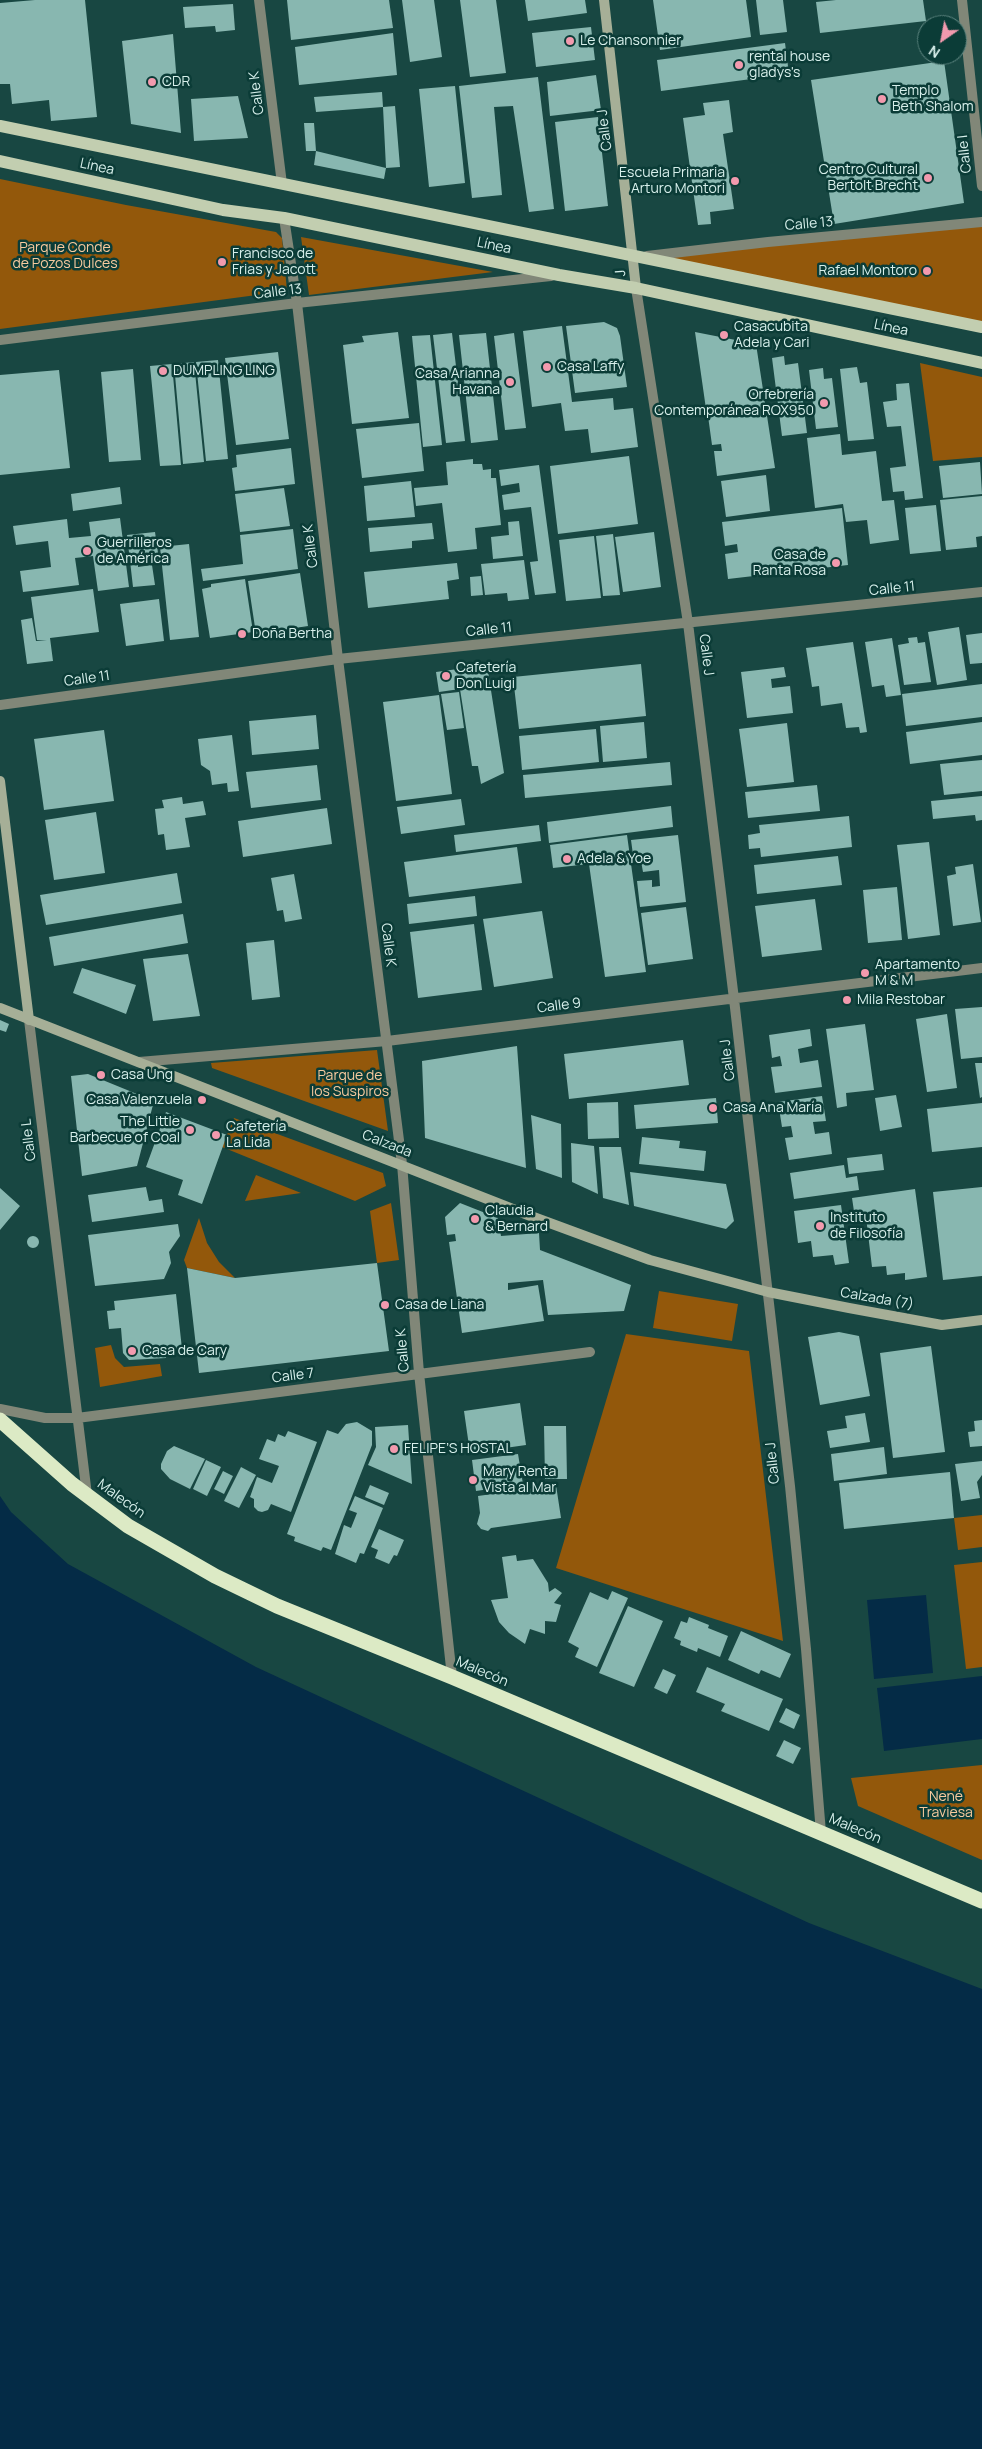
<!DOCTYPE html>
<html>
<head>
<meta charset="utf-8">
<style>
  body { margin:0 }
  #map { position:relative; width:982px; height:2449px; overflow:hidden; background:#184742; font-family:Manrope,sans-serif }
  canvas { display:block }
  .north { position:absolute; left:917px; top:15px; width:50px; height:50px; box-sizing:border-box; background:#0b3c37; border:1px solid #5d847f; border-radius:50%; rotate:213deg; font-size:14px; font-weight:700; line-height:20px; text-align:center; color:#d7efeb }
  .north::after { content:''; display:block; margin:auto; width:18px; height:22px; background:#f29aae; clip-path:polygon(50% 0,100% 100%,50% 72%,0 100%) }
</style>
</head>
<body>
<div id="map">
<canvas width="982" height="2449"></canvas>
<div class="north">N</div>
</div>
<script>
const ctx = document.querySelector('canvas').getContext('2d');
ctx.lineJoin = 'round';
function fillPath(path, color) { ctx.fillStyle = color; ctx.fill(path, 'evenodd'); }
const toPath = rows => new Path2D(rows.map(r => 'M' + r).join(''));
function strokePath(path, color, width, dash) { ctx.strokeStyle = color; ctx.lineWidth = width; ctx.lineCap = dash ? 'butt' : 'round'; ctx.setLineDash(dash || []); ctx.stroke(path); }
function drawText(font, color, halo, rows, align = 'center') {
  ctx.font = font + ' Manrope,sans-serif'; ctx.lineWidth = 5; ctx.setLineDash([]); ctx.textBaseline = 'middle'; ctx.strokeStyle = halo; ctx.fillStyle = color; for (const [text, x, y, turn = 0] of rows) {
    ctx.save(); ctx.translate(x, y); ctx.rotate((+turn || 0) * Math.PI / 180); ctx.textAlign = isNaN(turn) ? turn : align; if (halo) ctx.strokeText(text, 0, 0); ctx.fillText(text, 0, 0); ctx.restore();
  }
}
fillPath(toPath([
  [0,179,126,205,276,232,282,238,287,291,0,329],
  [982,222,982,327,640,257],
  [301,237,493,272,309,295],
  [920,363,982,377,982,457,933,461],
  [377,1050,388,1131,212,1068,211,1063],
  [234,1118,383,1173,386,1186,355,1201,222,1147],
  [256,1175,301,1193,245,1201],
  [391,1203,399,1260,377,1263,370,1211],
  [199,1218,207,1243,219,1262,235,1278,187,1268,184,1260],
  [659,1291,738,1304,732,1341,653,1328],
  [626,1334,749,1351,783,1641,556,1568],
  [111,1345,115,1358,124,1367,160,1364,162,1376,100,1387,95,1348],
  [982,1515,982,1547,958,1550,954,1518],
  [982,1562,982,1667,966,1669,954,1565],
  [982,1765,982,1860,858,1806,851,1778]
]), '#93580b');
fillPath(toPath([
  [0,1496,11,1512,68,1564,256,1667,809,1923,982,1989,982,2449,0,2449],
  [926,1595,933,1673,874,1679,867,1600],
  [982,1676,982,1739,884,1751,877,1688]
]), '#042b46');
fillPath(toPath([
  [35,0,85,0,97,117,51,121,49,100,12,104,10,84,0,84,0,3],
  [287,0,389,0,393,28,291,40],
  [402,0,434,0,442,57,410,62],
  [460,0,496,0,506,73,470,77],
  [525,0,585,0,587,13,528,21],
  [653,0,746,0,751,37,660,50],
  [756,0,783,0,787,32,760,35],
  [836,0,923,0,926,21,820,33,816,2],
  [233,4,235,30,216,32,215,26,185,28,183,7],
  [591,27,595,60,536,67,532,33],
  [393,33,397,75,299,85,295,47],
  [173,34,181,133,131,124,122,41],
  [785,43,789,74,661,91,657,60],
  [944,61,964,203,834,224,811,80],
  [596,75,601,110,550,116,547,82],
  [538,77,554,209,529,212,513,106,494,107,502,195,472,198,459,86],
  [455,86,465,183,429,187,419,89],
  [382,92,383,107,316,112,314,97],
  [238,96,248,138,194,141,191,99],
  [729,100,733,132,723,134,734,209,710,212,711,224,698,225,683,118,705,115,703,103],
  [395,106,400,167,386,168,383,107],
  [598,117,608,206,565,211,555,122],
  [304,123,314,123,316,151,386,168,384,179,314,165,316,151,306,151],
  [604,322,617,328,620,336,627,387,575,393,566,326],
  [562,326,572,402,613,398,614,410,633,408,638,447,591,453,588,429,565,431,561,403,532,407,523,331],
  [398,332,409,418,352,424,343,345,364,342,362,336],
  [695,332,756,344,775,468,717,476,714,451,722,451,721,444,712,445,708,416,718,414,718,407,706,409],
  [452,333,465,441,446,443,433,335],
  [486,333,498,440,471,443,459,335],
  [514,333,526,428,505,430,494,336],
  [430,335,442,445,423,447,412,336],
  [278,352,289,439,236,445,225,358],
  [784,356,785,365,798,363,807,433,782,436,772,358],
  [218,360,228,459,206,461,196,362],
  [194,362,204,462,183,464,174,364],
  [172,364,181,465,160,466,150,366],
  [857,367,860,383,867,382,874,439,848,441,840,369],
  [823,368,824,379,832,378,838,427,816,429,809,370],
  [133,369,141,460,109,462,101,372],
  [59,370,70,468,0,475,0,375],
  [909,383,923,498,905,500,904,491,893,492,890,468,906,466,901,426,887,427,883,402,897,400,896,384],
  [419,423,424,471,362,478,356,429],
  [840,434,842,455,876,451,882,501,894,500,899,540,870,544,867,520,846,522,843,504,815,508,807,438],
  [291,448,295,484,235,491,232,468,237,467,236,455],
  [629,456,638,524,558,534,550,466],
  [473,459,473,464,482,464,483,470,491,469,491,478,496,478,501,525,475,528,477,549,448,552,442,503,416,506,414,488,448,485,446,462],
  [980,462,982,494,943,498,939,466],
  [539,465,556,593,535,595,530,562,538,561,531,507,504,510,502,495,520,492,519,483,501,486,499,470],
  [766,475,770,511,726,517,721,481],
  [411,481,415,517,367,521,364,486],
  [120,487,122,504,73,511,71,494],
  [284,488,290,526,240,532,235,494],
  [982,496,982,536,976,537,977,547,946,550,940,500],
  [936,505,941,551,910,554,905,508],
  [842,508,848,565,728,579,725,554,738,552,737,544,725,546,722,522],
  [120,518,129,587,98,591,93,556,75,558,79,585,23,592,20,571,51,567,48,541,16,545,13,526,67,519,69,538,91,536,89,522],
  [519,521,523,556,493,559,491,537,509,535,508,522],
  [432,523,434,539,412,541,412,548,370,552,368,528],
  [293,529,298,569,203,581,201,569,243,564,240,535],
  [155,532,159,560,138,562,138,567,152,565,155,585,133,587,127,535],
  [654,532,661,587,623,592,615,537],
  [613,534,620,595,603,596,596,536],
  [594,536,601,598,566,601,559,540],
  [189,544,199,637,170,640,160,547],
  [524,560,529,599,508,601,507,593,485,595,481,564],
  [457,563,459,579,447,581,449,599,368,608,364,572],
  [300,573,308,626,256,634,248,581],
  [481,576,483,595,471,596,470,577],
  [245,579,253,632,210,638,202,589,211,587,211,584],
  [93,589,99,632,50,638,53,661,27,664,21,620,32,618,36,641,47,640,37,640,31,597],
  [159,599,164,641,126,646,120,604],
  [959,627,967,680,937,685,928,632],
  [982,633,982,663,970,664,966,635],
  [917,637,918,643,925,642,931,682,904,685,898,645,909,643,908,638],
  [892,638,901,695,886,697,884,685,872,687,865,642],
  [853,642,867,732,860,733,859,727,846,728,842,703,821,706,819,686,812,687,806,648],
  [641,664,646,716,519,729,513,677],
  [487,665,504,773,481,784,478,766,472,766,460,689,439,692,436,672],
  [784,667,786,677,771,679,772,688,790,686,793,713,747,718,741,672],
  [982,684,982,717,906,726,902,694],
  [459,692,464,728,447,730,441,694],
  [439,695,452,794,396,801,383,702],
  [316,715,319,749,252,755,249,721],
  [644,722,647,758,603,762,600,726],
  [982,722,982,755,910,764,906,732],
  [787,723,794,782,747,787,739,729],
  [596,729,599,762,522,770,519,736],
  [104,730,114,801,44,810,34,739],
  [232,735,239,791,228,792,227,783,212,785,210,771,201,765,198,739],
  [982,760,982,791,944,795,940,764],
  [670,762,672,785,525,798,523,775],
  [317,765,321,800,251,808,246,772],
  [817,785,820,811,748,818,745,792],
  [982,796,982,820,976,821,975,815,933,819,931,801],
  [182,797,183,804,203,801,206,815,185,818,190,847,166,850,164,834,158,835,155,809,164,808,162,800],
  [461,799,465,825,401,834,397,807],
  [671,806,673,827,549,843,547,822],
  [327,808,332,844,243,857,238,821],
  [96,812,105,873,54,880,45,820],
  [849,816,852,847,761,857,760,848,749,849,748,835,760,833,759,825],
  [539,825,541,841,456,852,454,835],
  [627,835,646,972,605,977,589,864,553,868,550,845],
  [678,835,686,902,640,907,637,881,652,880,652,887,660,886,659,870,643,872,641,861,634,862,631,840],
  [929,842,940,935,908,939,897,845],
  [517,847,522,883,409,897,404,862],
  [838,856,842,885,757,894,754,865],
  [973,864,981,922,953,926,947,876,956,874,955,867],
  [177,873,182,903,46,925,40,895],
  [294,874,302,919,285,922,283,910,277,911,271,878],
  [897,887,902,940,868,943,863,890],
  [475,896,477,916,409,924,407,904],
  [815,899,822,950,762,957,755,906],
  [686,907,693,959,648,965,641,913],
  [542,911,553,978,494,987,483,919],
  [183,914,188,943,54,966,49,937],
  [474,924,482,990,418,998,410,932],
  [274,940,280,997,252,1000,246,943],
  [188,954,200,1016,153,1021,143,959],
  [82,968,136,985,126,1014,73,993],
  [982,1007,982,1057,961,1059,955,1009],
  [947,1014,957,1088,927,1092,916,1019],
  [0,1020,9,1024,6,1032,0,1030],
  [865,1024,874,1090,846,1093,847,1106,837,1108,826,1029],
  [810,1029,812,1046,798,1049,800,1063,818,1060,822,1087,775,1093,771,1067,782,1066,780,1056,772,1058,769,1035],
  [683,1040,689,1085,569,1099,564,1054],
  [517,1046,526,1168,425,1138,422,1061],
  [975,1063,982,1063,982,1097,980,1098],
  [88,1074,154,1101,137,1166,82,1176,71,1076],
  [896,1095,902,1127,880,1131,875,1098],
  [822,1096,826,1121,813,1122,815,1134,829,1132,832,1154,789,1160,785,1138,793,1137,791,1126,782,1127,778,1102],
  [716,1098,718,1123,636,1129,634,1105],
  [618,1102,619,1138,588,1139,587,1103],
  [982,1103,982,1147,932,1152,927,1109],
  [166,1112,227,1135,202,1204,178,1195,183,1180,146,1167],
  [531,1115,561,1124,562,1178,536,1169],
  [642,1137,680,1141,679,1148,706,1151,704,1171,639,1164],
  [571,1143,594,1146,598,1194,572,1182],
  [599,1147,621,1147,629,1205,603,1198],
  [882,1154,884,1170,849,1174,847,1158],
  [844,1165,846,1178,857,1176,859,1190,794,1199,790,1173],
  [630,1172,726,1184,734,1221,726,1229,634,1206],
  [146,1187,149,1201,162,1199,164,1212,92,1222,88,1195],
  [982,1187,982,1276,943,1280,933,1192],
  [0,1188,20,1206,0,1230],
  [915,1189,927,1277,905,1280,905,1273,887,1275,886,1266,872,1267,866,1217,855,1218,852,1198],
  [460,1203,498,1218,501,1236,539,1233,540,1250,631,1285,624,1311,548,1315,543,1280,508,1283,508,1290,538,1285,544,1321,462,1333,449,1242,456,1241,455,1234,447,1235,445,1217],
  [841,1205,849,1263,835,1265,833,1255,813,1257,811,1241,798,1243,794,1211],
  [178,1224,180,1236,169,1252,171,1263,164,1279,95,1286,88,1235],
  '27 1242a6 6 0 1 1 12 0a6 6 0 1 1-12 0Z',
  [377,1263,389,1351,199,1373,187,1268,235,1278],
  [176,1294,182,1349,165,1351,166,1358,129,1360,123,1353,121,1328,109,1329,107,1311,115,1310,114,1301],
  [839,1332,859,1336,870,1396,820,1405,808,1337],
  [931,1346,945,1452,893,1458,880,1353],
  [520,1403,526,1445,470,1453,464,1411],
  [865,1413,870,1442,830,1448,827,1431,847,1428,845,1416],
  [982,1420,982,1446,970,1447,968,1432,975,1431,974,1421],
  [357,1422,372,1431,372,1445,331,1550,323,1547,321,1551,294,1541,295,1537,287,1534,327,1430,338,1434,346,1424],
  [408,1425,412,1484,368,1465,376,1447,375,1427],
  [544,1426,566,1426,567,1479,545,1479],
  [288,1431,317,1442,291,1512,271,1504,268,1510,262,1512,258,1511,254,1507,254,1499,250,1497,257,1477,272,1483,279,1466,259,1459,267,1439,275,1442,278,1434,285,1437],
  [174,1446,205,1459,190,1489,170,1479,161,1469,161,1464,167,1451],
  [884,1447,887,1474,834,1481,831,1454],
  [518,1454,523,1484,476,1491,472,1460],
  [206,1460,221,1467,207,1496,193,1489],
  [982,1461,982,1475,977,1482,980,1498,961,1501,955,1464],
  [241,1467,256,1475,239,1508,224,1501],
  [223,1471,233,1476,224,1494,214,1489],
  [950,1472,954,1518,844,1529,839,1483],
  [370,1485,389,1493,384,1505,365,1497],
  [556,1485,561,1518,491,1528,488,1531,481,1529,477,1524,480,1513,478,1496],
  [355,1496,383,1508,364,1554,360,1553,356,1563,335,1554,344,1525,351,1528,357,1513,349,1510],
  [379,1529,404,1540,397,1556,394,1555,389,1564,375,1558,378,1550,371,1547],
  [516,1555,517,1561,533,1559,548,1583,549,1592,555,1588,562,1593,554,1603,561,1605,556,1622,545,1621,545,1634,530,1629,525,1644,509,1633,499,1622,491,1600,508,1598,502,1557],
  [612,1591,628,1598,597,1667,575,1657,579,1648,568,1642,590,1592,608,1600],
  [628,1606,663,1621,634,1687,599,1673],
  [689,1617,709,1625,708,1628,728,1636,720,1657,698,1648,697,1652,680,1645,681,1641,674,1638,681,1621,687,1623],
  [741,1631,791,1654,780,1678,761,1670,759,1674,728,1660],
  [707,1667,783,1699,769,1731,721,1711,725,1704,696,1692],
  [663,1669,676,1675,667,1694,654,1688],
  [786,1708,800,1715,794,1729,779,1722],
  [784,1740,801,1748,793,1764,776,1756]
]), '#88b7b0');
strokePath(toPath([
  [259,0,282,184],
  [962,0,982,186],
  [284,218,297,303,338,659,402,1164,419,1373,452,1677],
  [647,256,768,242,982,222],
  [636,288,688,623,734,999,790,1486,806,1649,821,1833],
  [0,340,297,303,551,276],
  [0,705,338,659,982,592],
  [29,1020,87,1495],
  [139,1062,387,1041,982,968],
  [0,1409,45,1418,77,1418,590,1352]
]), '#818778', 10);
strokePath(toPath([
  [604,0,636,288],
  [0,781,29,1020],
  [0,1008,528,1215,650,1260,768,1292,849,1308,942,1325,982,1320]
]), '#a6af97', 10);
strokePath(toPath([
  [0,126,982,327],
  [0,161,223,210,284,218,559,275,636,288,982,363]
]), '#c2ceb0', 12);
strokePath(toPath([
  [0,1420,72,1484,128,1526,215,1576,277,1606,452,1677,982,1901]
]), '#dceac5', 15);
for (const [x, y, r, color] of [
  [570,41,5,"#f29aae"],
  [739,65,5,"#f29aae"],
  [152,82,5,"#f29aae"],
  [882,99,5,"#f29aae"],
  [928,178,5,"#f29aae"],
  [735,181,5,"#f29aae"],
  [222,262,5,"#f29aae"],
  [927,271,5,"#f29aae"],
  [724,335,5,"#f29aae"],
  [547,367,5,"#f29aae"],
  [163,371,5,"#f29aae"],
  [510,382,5,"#f29aae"],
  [824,403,5,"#f29aae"],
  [87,551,5,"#f29aae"],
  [836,563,5,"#f29aae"],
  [242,634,5,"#f29aae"],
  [446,676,5,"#f29aae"],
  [567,859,5,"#f29aae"],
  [865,973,5,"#f29aae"],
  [847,1000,5,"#f29aae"],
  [101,1075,5,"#f29aae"],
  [202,1100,5,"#f29aae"],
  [713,1108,5,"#f29aae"],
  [190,1130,5,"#f29aae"],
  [216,1135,5,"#f29aae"],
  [475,1219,5,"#f29aae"],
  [820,1226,5,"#f29aae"],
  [385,1305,5,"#f29aae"],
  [132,1351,5,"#f29aae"],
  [394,1449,5,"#f29aae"],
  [473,1480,5,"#f29aae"]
]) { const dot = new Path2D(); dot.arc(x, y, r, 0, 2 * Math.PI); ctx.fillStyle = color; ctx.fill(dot); strokePath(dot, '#0b3c37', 2); }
drawText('14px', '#d7efeb', '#0b3c37', [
  ["Le Chansonnier",580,41],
  ["rental house",749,57],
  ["gladys's",749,73],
  ["CDR",162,82],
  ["Templo",892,91],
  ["Beth Shalom",892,107],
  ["Centro Cultural",918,170,"right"],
  ["Bertolt Brecht",918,186,"right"],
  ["Escuela Primaria",725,173,"right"],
  ["Arturo Montori",725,189,"right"],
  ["Francisco de",232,254],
  ["Frias y Jacott",232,270],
  ["Rafael Montoro",917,271,"right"],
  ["Casacubita",734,327],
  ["Adela y Cari",734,343],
  ["Casa Laffy",557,367],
  ["DUMPLING LING",173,371],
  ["Casa Arianna",500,374,"right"],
  ["Havana",500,390,"right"],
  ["Orfebrería",814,395,"right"],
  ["Contemporánea ROX950",814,411,"right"],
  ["Guerrilleros",97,543],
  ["de América",97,559],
  ["Casa de",826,555,"right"],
  ["Ranta Rosa",826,571,"right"],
  ["Doña Bertha",252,634],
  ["Cafetería",456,668],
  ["Don Luigi",456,684],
  ["Adela & Yoe",577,859],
  ["Apartamento",875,965],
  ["M & M",875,981],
  ["Mila Restobar",857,1000],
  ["Casa Ung",111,1075],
  ["Casa Valenzuela",192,1100,"right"],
  ["Casa Ana María",723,1108],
  ["The Little",180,1122,"right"],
  ["Barbecue of Coal",180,1138,"right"],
  ["Cafetería",226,1127],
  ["La Lida",226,1143],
  ["Claudia",485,1211],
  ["& Bernard",485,1227],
  ["Instituto",830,1218],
  ["de Filosofía",830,1234],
  ["Casa de Liana",395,1305],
  ["Casa de Cary",142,1351],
  ["FELIPE’S HOSTAL",404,1449],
  ["Mary Renta",483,1472],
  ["Vista al Mar",483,1488]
], 'left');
drawText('14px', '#d7efeb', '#0b3c37', [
  ["Calle K",257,93,-97],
  ["Calle J",605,130,-97],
  ["Calle I",965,154,-96],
  ["Línea",97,167,12],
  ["Calle 13",809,224,-5],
  ["Línea",494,246,12],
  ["J",621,273,-94],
  ["Calle 13",278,292,-7],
  ["Línea",891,328,12],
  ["Calle K",311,546,-97],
  ["Calle 11",892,589,-6],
  ["Calle 11",489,630,-6],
  ["Calle J",706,655,83],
  ["Calle 11",87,679,-8],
  ["Calle K",388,945,83],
  ["Calle 9",559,1006,-7],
  ["Calle J",728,1060,-97],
  ["Calle L",29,1140,-97],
  ["Calzada",387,1144,21],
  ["Calzada (7)",877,1299,10],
  ["Calle K",403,1350,-95],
  ["Calle 7",293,1376,-7],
  ["Calle J",773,1463,-96],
  ["Malecón",121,1499,36],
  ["Malecón",482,1672,23],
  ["Malecón",855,1829,23]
]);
drawText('14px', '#f8ca9e', '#0b3c37', [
  ["Parque Conde",65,248],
  ["de Pozos Dulces",65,264],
  ["Parque de",350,1076],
  ["los Suspiros",350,1092],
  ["Nené",946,1797],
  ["Traviesa",946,1813]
]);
</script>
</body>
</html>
